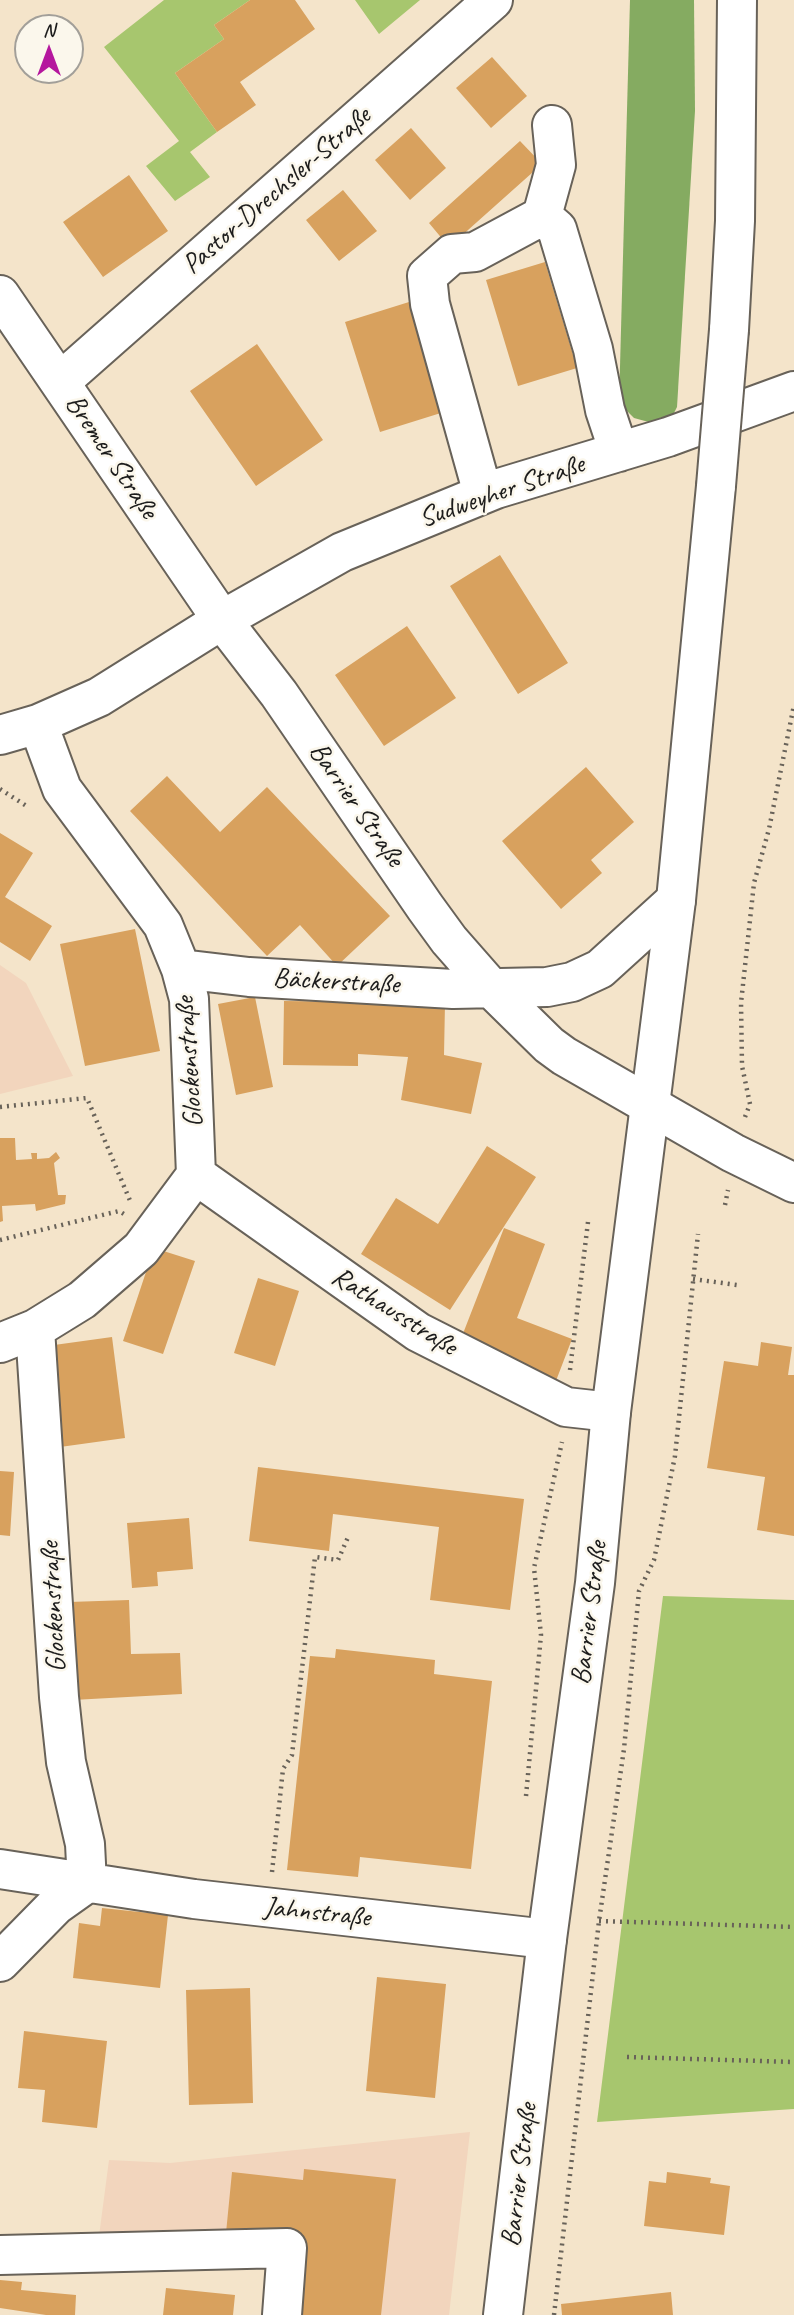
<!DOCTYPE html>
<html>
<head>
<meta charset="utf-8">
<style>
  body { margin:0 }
  #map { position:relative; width:794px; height:2315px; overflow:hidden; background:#f4e4ca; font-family:Caveat,sans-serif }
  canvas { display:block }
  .north { position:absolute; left:14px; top:14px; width:70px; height:70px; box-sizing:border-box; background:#fbf7ec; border:2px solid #a29f99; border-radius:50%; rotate:0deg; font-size:19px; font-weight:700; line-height:28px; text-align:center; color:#1c1c1c }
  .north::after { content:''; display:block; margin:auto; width:24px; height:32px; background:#b5179e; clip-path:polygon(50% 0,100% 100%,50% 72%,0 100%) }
</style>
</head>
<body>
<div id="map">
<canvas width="794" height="2315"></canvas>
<div class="north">N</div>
</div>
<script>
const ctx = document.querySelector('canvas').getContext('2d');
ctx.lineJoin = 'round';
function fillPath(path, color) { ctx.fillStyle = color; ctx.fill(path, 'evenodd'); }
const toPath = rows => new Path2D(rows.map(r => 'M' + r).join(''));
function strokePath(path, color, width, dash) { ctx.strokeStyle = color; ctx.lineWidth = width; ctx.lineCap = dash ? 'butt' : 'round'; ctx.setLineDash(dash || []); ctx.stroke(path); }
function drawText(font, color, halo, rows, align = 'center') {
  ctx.font = font + ' Caveat,sans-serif'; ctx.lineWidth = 5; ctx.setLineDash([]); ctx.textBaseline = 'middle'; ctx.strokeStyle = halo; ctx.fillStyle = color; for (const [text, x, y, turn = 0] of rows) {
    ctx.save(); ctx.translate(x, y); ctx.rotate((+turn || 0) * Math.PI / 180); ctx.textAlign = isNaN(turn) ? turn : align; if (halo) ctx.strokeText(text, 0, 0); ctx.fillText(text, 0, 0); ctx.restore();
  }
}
fillPath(toPath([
  [0,965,26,983,73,1076,0,1094],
  [470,2132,449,2315,269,2315,273,2258,212,2261,94,2274,109,2160,170,2163]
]), '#f2d5bd');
fillPath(toPath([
  [164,0,250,0,214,25,224,39,175,73,217,132,190,152,210,177,175,201,146,166,179,141,104,47],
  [355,0,420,0,379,34],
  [663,1596,794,1600,794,2109,597,2122]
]), '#a7c66e');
fillPath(toPath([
  [630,0,694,0,695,111,677,407,667,427,634,418,619,403]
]), '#85ab61');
fillPath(toPath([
  [250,0,295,0,315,29,240,82,256,105,217,132,175,73,224,39,214,25],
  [492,57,527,96,491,128,456,88],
  [411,128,446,168,410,200,375,160],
  [520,141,542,164,449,247,429,223],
  [129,175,168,231,103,277,63,222],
  [343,190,377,231,339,261,306,220],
  [545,262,577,368,518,386,486,280],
  [409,302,444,412,380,432,345,322],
  [257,344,323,440,256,486,190,391],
  [500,555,568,663,518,694,450,586],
  [407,626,456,698,384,746,335,675],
  [586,767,634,822,591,860,602,873,561,909,502,841],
  [167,776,220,832,267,787,390,916,337,966,300,925,267,956,130,811],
  [0,833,33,853,5,897,52,926,30,961,0,942],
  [135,929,160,1051,85,1066,60,944],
  [255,997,273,1087,236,1095,218,1004],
  [284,1001,445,1003,444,1055,482,1063,471,1114,401,1100,408,1057,358,1054,358,1066,283,1065],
  [0,1138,15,1138,16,1160,32,1159,31,1153,37,1153,37,1159,49,1158,56,1152,60,1158,54,1163,58,1195,66,1195,65,1204,36,1211,35,1204,2,1206,3,1221,0,1222],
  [487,1146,536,1177,450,1310,361,1254,396,1198,438,1224],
  [504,1228,545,1244,517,1318,572,1339,554,1386,457,1349],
  [154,1248,195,1261,163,1354,123,1341],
  [258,1278,299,1291,275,1366,234,1353],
  [112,1337,125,1438,60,1447,47,1346],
  [761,1342,792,1347,788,1375,794,1375,794,1536,757,1530,765,1477,707,1468,724,1361,758,1366],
  [258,1467,524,1499,510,1610,430,1600,439,1527,333,1514,329,1551,249,1541],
  [0,1471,14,1472,10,1536,0,1535],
  [189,1518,193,1569,157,1572,158,1586,132,1588,127,1523],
  [129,1600,131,1654,180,1653,182,1694,73,1700,69,1602],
  [336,1649,435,1660,434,1674,492,1681,471,1869,360,1857,358,1877,287,1870,310,1656,335,1658],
  [102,1908,168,1915,160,1988,73,1978,79,1923,100,1926],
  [377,1977,446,1984,435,2098,366,2091],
  [250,1988,253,2103,189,2105,186,1990],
  [24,2031,107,2041,97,2128,42,2122,45,2090,18,2088],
  [304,2169,396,2179,381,2315,296,2315,303,2241,226,2233,232,2172,303,2180],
  [667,2172,711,2178,710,2183,730,2186,724,2235,644,2226,649,2181,666,2183],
  [0,2280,22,2282,21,2290,76,2295,75,2315,46,2315,0,2308],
  [166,2288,235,2295,233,2315,163,2315],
  [671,2292,673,2315,562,2315,561,2304]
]), '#d8a15e');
const minor = toPath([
  [542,216,556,165,552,125],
  [0,295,222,620,279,694,425,907,449,940,492,989,549,1045,564,1056,733,1153,794,1183],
  [60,382,493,0],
  [483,494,430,304,427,276,452,254,475,252,542,216,557,229,593,349,605,410,619,452],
  [0,735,38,724,99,697,222,620,342,552,496,489,668,437,794,391],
  [181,969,249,977,453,989,547,987,572,982,600,969,676,900],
  [196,1175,418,1332,566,1407,611,1412],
  [35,1329,59,1697,66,1762,85,1844,87,1883],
  [0,1343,35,1329,82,1300,141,1249,196,1175,189,999,181,969,163,925,62,789,38,724],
  [0,1869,194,1899,547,1939],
  [0,1962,56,1905,87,1883],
  [0,2255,287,2248,282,2315]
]);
const major = toPath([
  [729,330,735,221,737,0],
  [503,2315,547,1939,595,1583,611,1412,676,900,716,486]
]);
strokePath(minor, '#686259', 42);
strokePath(major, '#686259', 42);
strokePath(toPath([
  [0,789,28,807],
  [0,1107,87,1098,131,1203],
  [745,1117,750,1104,742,1066,741,1003,754,883,769,829,794,705],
  [725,1205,728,1190],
  [0,1240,119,1211,124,1214],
  [693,1279,737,1285],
  [570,1370,588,1222],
  [526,1796,541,1635,534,1568,562,1442],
  [272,1872,283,1769,292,1755,315,1557,338,1560,349,1535],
  [599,1921,794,1927],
  [627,2057,794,2062],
  [554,2315,599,1921,624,1749,639,1591,654,1560,675,1456,698,1234]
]), '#686259', 4.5, [2, 5]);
strokePath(minor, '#fff', 38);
strokePath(major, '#fff', 38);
const majorBridge = toPath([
  [716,486,729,330]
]);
strokePath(majorBridge, '#686259', 42, []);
strokePath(majorBridge, '#fff', 38);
drawText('28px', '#1c1c1c', '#fbf7ec', [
  ["Pastor-Drechsler-Straße",277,191,-41],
  ["Bremer Straße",111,457,56],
  ["Sudweyher Straße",502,492,-19],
  ["Barrier Straße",356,805,55],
  ["Bäckerstraße",336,982,3],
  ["Glockenstraße",190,1062,-94],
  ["Rathausstraße",394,1312,32],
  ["Glockenstraße",54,1607,-93],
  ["Barrier Straße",590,1613,-83],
  ["Jahnstraße",317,1913,6],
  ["Barrier Straße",520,2175,-83]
]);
</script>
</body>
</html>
